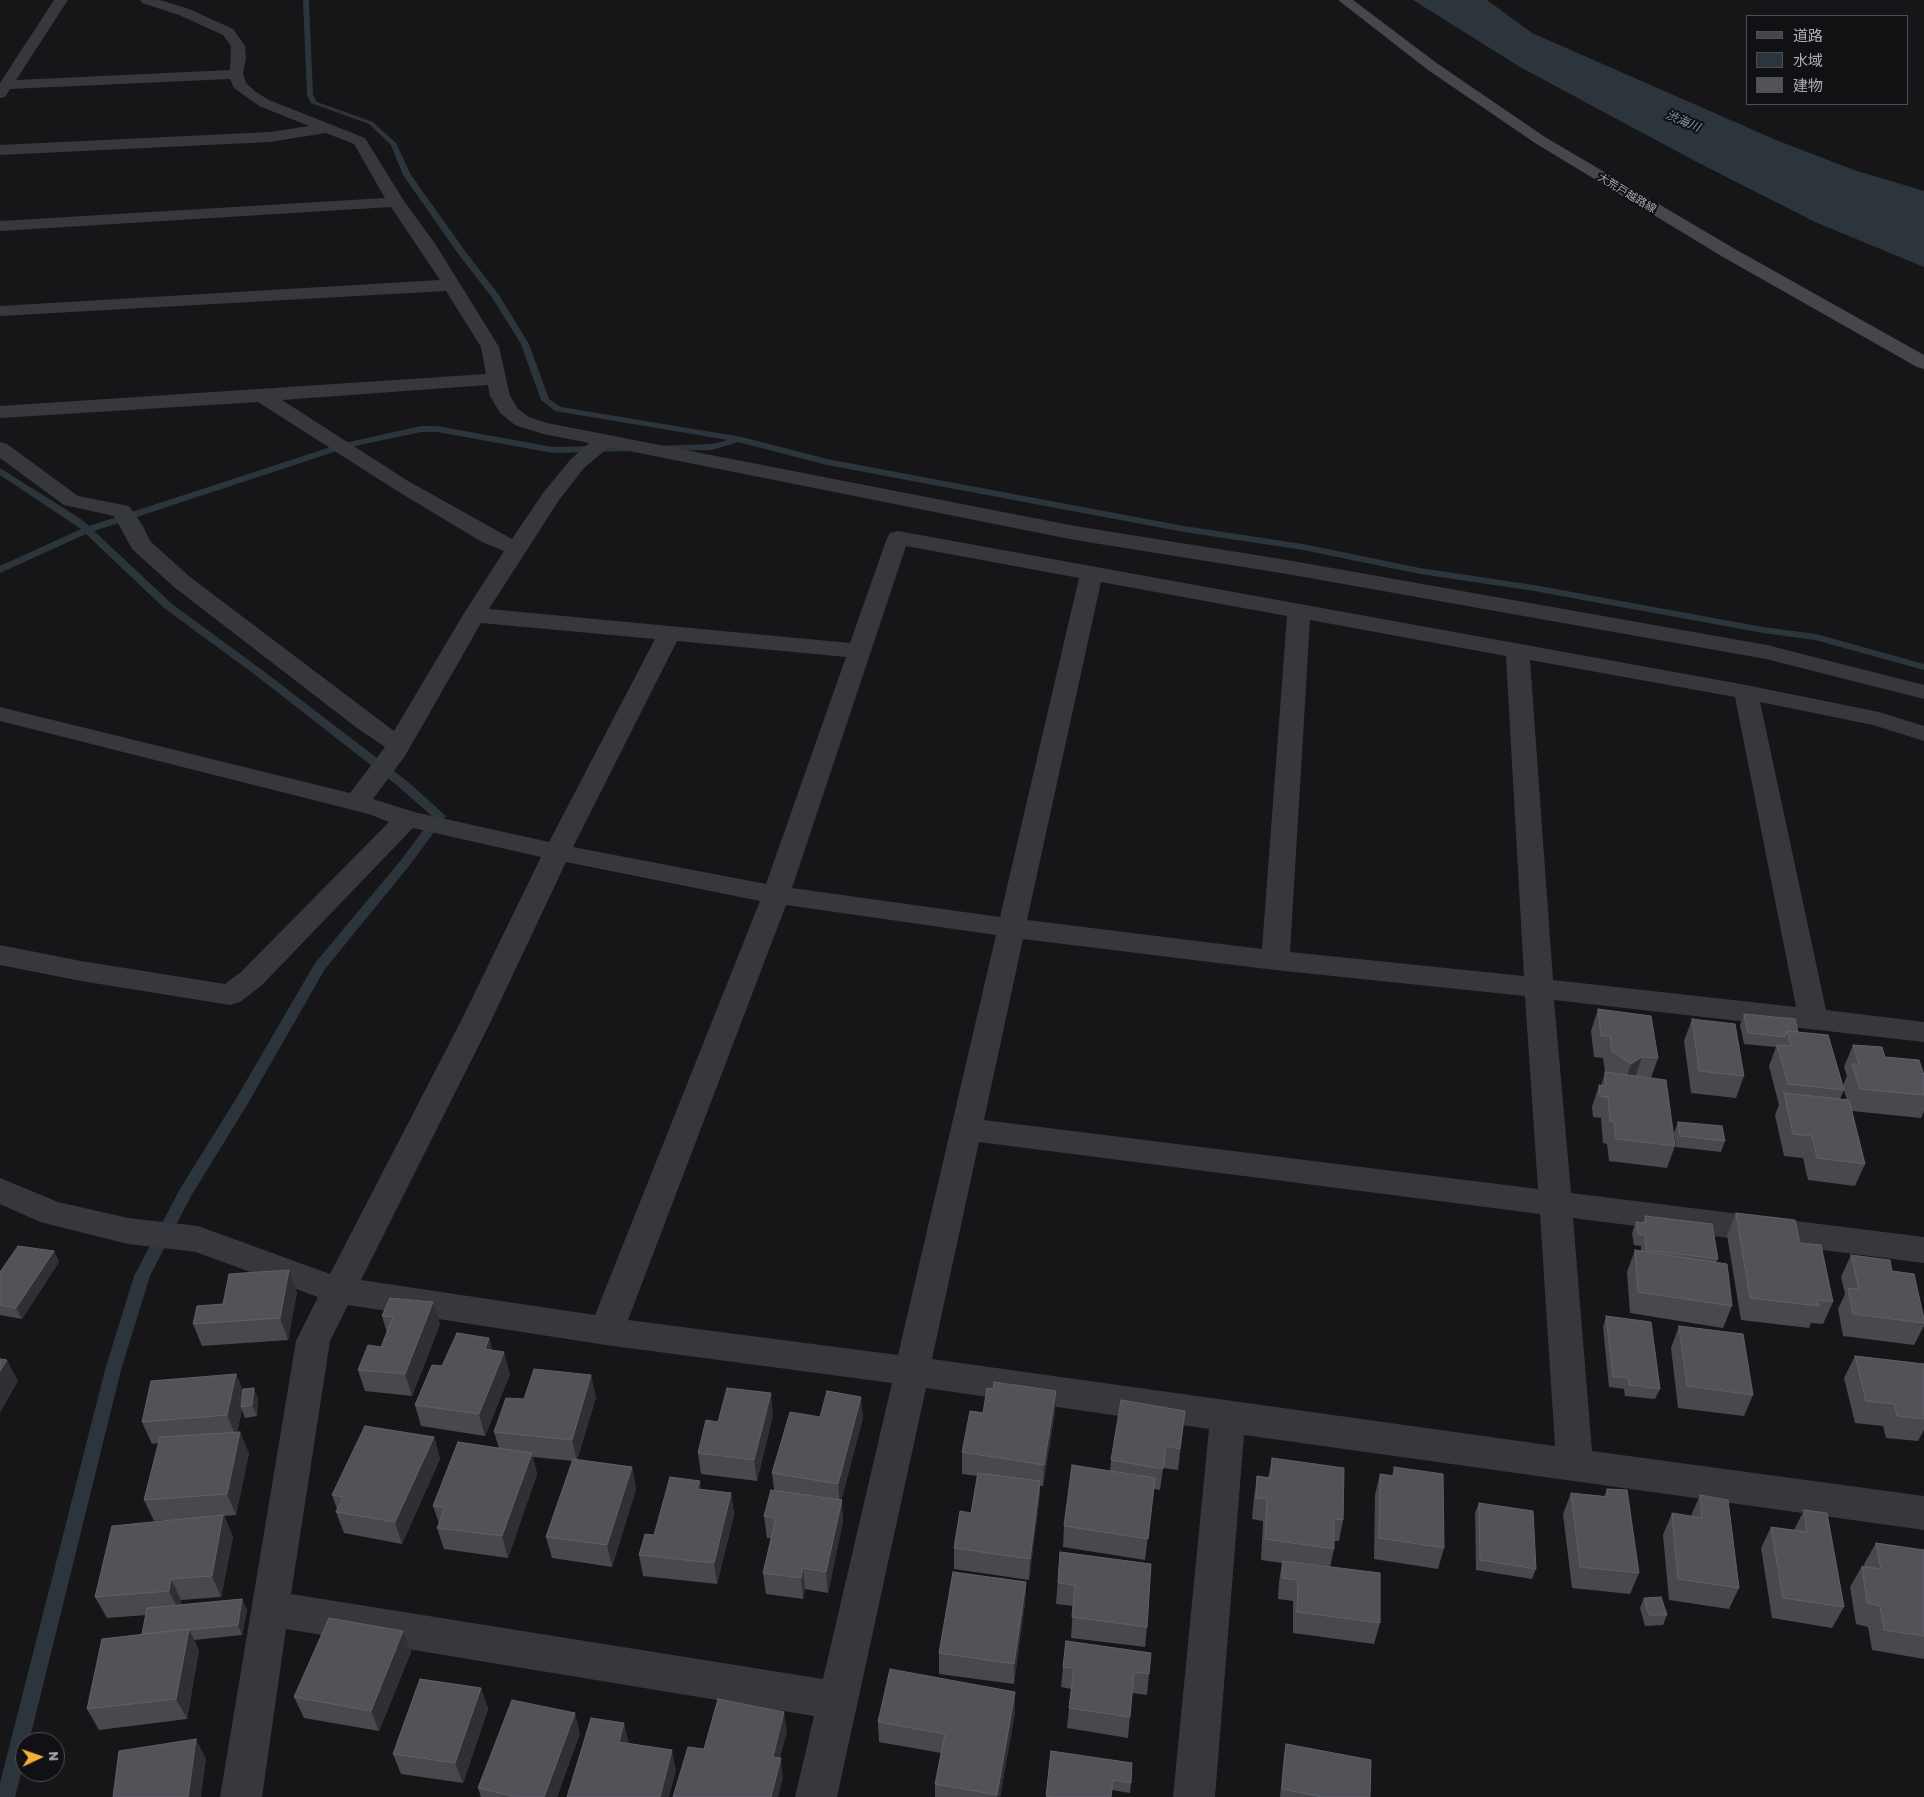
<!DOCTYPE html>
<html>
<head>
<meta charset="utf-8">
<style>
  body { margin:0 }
  #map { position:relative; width:1924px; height:1797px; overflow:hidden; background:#161618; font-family:Barlow,"Noto Sans JP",sans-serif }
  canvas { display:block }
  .legend { position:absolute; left:1746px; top:15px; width:162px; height:90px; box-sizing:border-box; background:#111113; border:1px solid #4d4f55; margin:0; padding:6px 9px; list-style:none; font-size:15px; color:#a8adb8 }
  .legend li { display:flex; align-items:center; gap:10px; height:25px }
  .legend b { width:25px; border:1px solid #4d4f55 }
  .north { position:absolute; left:15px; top:1732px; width:50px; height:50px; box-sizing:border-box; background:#111113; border:1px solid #4d4f55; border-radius:50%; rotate:87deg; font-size:14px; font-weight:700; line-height:20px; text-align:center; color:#a8adb8 }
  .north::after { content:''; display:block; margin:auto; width:18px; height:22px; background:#f2b134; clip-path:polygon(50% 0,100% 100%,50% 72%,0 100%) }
</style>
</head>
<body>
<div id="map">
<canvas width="1924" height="1797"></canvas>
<ul class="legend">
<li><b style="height:6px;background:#45474d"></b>道路</li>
<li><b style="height:14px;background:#2c353c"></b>水域</li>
<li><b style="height:14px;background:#525359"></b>建物</li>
</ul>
<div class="north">N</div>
</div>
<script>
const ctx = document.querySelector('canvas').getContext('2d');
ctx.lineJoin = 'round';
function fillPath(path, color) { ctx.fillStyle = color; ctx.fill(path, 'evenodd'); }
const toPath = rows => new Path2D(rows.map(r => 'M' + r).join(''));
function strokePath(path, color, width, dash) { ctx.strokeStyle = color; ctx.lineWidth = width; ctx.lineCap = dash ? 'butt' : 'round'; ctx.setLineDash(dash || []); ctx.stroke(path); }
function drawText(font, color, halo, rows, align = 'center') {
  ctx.font = font + ' Barlow,"Noto Sans JP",sans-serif'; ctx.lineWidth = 4; ctx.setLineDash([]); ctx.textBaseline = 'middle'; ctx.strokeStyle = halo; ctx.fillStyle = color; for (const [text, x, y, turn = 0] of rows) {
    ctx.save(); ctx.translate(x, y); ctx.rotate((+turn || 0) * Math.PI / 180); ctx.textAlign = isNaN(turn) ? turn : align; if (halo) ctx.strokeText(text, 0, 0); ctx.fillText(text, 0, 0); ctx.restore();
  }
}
fillPath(toPath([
  [1413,0,1487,0,1532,33,1776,140,1854,170,1924,191,1924,267,1815,222,1693,160,1520,67]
]), '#2c353c');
fillPath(toPath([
  [303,0,309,0,313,95,317,102,373,122,396,143,411,175,465,251,499,295,529,344,549,399,561,407,742,437,827,459,1184,526,1303,544,1420,568,1534,585,1763,627,1816,634,1924,664,1924,670,1815,640,1763,633,1534,591,1420,574,1303,550,1184,532,827,465,742,443,738,442,712,450,656,451,651,448,653,446,712,444,728,440,555,411,541,400,521,344,491,296,459,255,403,175,391,145,369,124,311,103,307,95,303,0],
  [421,426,437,426,553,447,634,445,639,448,634,451,553,453,437,432,421,432,346,448,94,531,172,604,262,670,407,781,446,816,409,866,325,969,247,1105,191,1196,150,1276,121,1370,29,1742,25,1742,25,1759,15,1797,0,1797,0,1783,105,1370,134,1276,180,1189,237,1097,315,963,401,860,433,817,399,787,254,674,164,608,86,534,0,573,0,566,81,529,0,475,0,468,81,519,89,526,340,444,421,426]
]), '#2c353c');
fillPath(toPath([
  [54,0,68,0,16,80,230,70,231,46,223,35,179,15,142,3,140,0,160,0,189,9,233,29,245,46,246,58,243,74,246,83,256,92,269,100,365,138,404,201,436,245,499,347,510,396,518,409,529,417,547,423,1075,526,1287,560,1767,645,1924,685,1924,699,1766,659,1287,574,1075,540,609,447,584,468,559,500,489,609,850,643,887,538,890,533,898,531,1746,685,1879,712,1924,726,1924,741,1873,725,1760,702,1826,1010,1924,1022,1924,1042,1554,1000,1571,1193,1924,1237,1924,1263,1573,1218,1592,1451,1924,1496,1924,1530,1244,1435,1215,1797,1173,1797,1209,1429,926,1388,837,1797,795,1797,814,1716,286,1629,262,1797,220,1797,296,1341,318,1297,196,1252,128,1244,40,1222,0,1204,0,1178,58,1202,128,1218,198,1226,330,1274,461,1021,541,857,413,828,261,986,240,1002,230,1005,81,981,0,965,0,945,81,961,225,984,241,972,389,822,369,814,0,721,0,707,350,793,385,747,357,728,174,587,132,549,114,516,64,505,0,458,0,442,7,444,78,496,129,506,143,526,150,541,190,577,394,731,463,615,504,551,482,542,394,489,258,402,0,418,0,406,486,374,481,347,446,291,0,316,0,306,440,280,391,207,0,231,0,221,385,198,354,144,326,133,270,142,0,155,0,145,270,132,309,126,259,106,234,88,230,79,10,89,5,97,0,98,0,83,54,0],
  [488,385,490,396,500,413,515,425,543,434,589,443,570,460,543,493,512,539,408,481,282,400,488,385],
  [906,546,1079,578,1000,917,792,888,906,546],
  [1101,582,1287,616,1262,949,1027,920,1101,582],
  [1310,620,1506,656,1524,976,1290,952,1310,620],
  [481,623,655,639,549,842,414,812,373,799,405,756,481,623],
  [677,641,846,657,766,884,573,847,677,641],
  [1530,660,1735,697,1796,1007,1553,980,1530,660],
  [566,862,760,901,595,1315,361,1280,491,1021,566,862],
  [786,905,996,935,898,1355,628,1320,786,905],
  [1023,939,1275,970,1525,996,1538,1189,984,1120,1023,939],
  [979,1142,1540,1214,1555,1446,932,1359,979,1142],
  [348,1305,606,1345,892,1383,823,1679,291,1594,330,1341,348,1305]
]), '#37383d');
fillPath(toPath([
  [1338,0,1353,0,1438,64,1545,137,1735,249,1924,355,1924,369,1917,367,1723,257,1535,143,1428,70,1338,0]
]), '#45474d');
fillPath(toPath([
  [1598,1009,1658,1058,1651,1078,1675,1146,1667,1168,1609,1161,1607,1144,1603,1143,1601,1118,1593,1117,1592,1107,1599,1085,1601,1086,1605,1072,1603,1058,1594,1057,1591,1031],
  [1744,1014,1798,1032,1843,1085,1847,1076,1844,1067,1853,1045,1885,1057,1924,1075,1924,1111,1921,1118,1852,1111,1865,1164,1855,1186,1808,1180,1803,1158,1784,1156,1775,1115,1779,1105,1769,1066,1776,1047,1744,1044,1740,1025],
  [1844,1090,1847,1100,1840,1099],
  [1692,1019,1744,1076,1736,1098,1691,1093,1684,1041],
  [1678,1122,1725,1141,1721,1152,1676,1147,1674,1133],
  [1736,1213,1800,1243,1833,1302,1823,1324,1811,1323,1809,1328,1741,1320,1727,1235],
  [1645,1216,1718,1259,1716,1262,1732,1306,1723,1328,1630,1313,1627,1272,1635,1250,1641,1251,1641,1246,1634,1245,1632,1233,1636,1222,1643,1223],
  [54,1251,59,1262,22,1319,0,1315,0,1272],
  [1851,1255,1892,1271,1924,1319,1924,1326,1914,1345,1843,1336,1838,1309,1845,1294,1841,1277],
  [297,1292,288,1340,202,1346,193,1324],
  [390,1298,440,1324,412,1396,365,1391,358,1370,381,1347,387,1333,382,1316],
  [1606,1316,1660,1389,1655,1399,1625,1396,1624,1389,1609,1387,1603,1327],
  [1679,1326,1753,1395,1744,1416,1678,1408,1671,1348],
  [489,1338,492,1350,510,1374,485,1436,421,1426,415,1405,442,1366],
  [1855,1356,1924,1364,1924,1430,1918,1441,1886,1438,1883,1426,1855,1423,1844,1378],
  [236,1374,243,1391,258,1399,257,1416,245,1418,242,1410,237,1432,249,1453,236,1515,224,1516,233,1537,221,1597,181,1600,180,1605,242,1599,247,1610,242,1635,194,1640,199,1650,187,1719,99,1730,87,1709,142,1634,146,1615,107,1618,95,1597,185,1519,154,1521,144,1500,159,1443,152,1444,142,1422],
  [596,1397,577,1460,632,1467,636,1489,612,1567,552,1558,546,1537,573,1461,533,1457,537,1474,508,1558,444,1549,437,1528,439,1523,433,1506,499,1448,494,1432,524,1399],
  [1185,1411,1178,1470,1163,1468,1160,1490,1154,1489,1145,1560,1063,1547,1064,1526,1110,1471,1111,1460],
  [1055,1412,1043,1486,1040,1486,1039,1502,1029,1580,954,1569,954,1548,971,1513,977,1476,962,1474,962,1452,983,1413],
  [773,1415,757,1481,701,1474,698,1453,718,1422],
  [863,1418,841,1500,843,1521,828,1593,805,1589,803,1599,766,1594,763,1573,771,1538,767,1538,764,1516,774,1490,772,1473],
  [434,1437,440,1459,402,1544,344,1533,336,1512,337,1509,332,1495],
  [1272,1458,1343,1520,1339,1541,1334,1541,1334,1549,1330,1567,1380,1623,1374,1644,1293,1633,1293,1601,1278,1599,1279,1582,1282,1563,1261,1560,1263,1521,1252,1519,1254,1497,1257,1476,1268,1478],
  [1394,1467,1444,1548,1438,1569,1374,1559,1375,1495,1380,1474,1392,1476],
  [701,1489,731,1493,734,1515,717,1584,643,1576,639,1555,654,1535],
  [1607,1489,1639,1573,1630,1594,1572,1588,1563,1514,1571,1493,1604,1496],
  [1700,1495,1739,1588,1729,1609,1669,1600,1663,1535,1672,1513,1691,1516],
  [1479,1503,1536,1569,1532,1579,1476,1570,1475,1513],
  [1804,1510,1844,1607,1832,1628,1772,1618,1761,1548,1771,1527,1794,1530],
  [1876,1543,1924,1550,1924,1659,1872,1650,1868,1627,1856,1624,1850,1587,1862,1566,1865,1567,1864,1564],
  [1060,1552,1147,1627,1145,1647,1071,1638,1073,1606,1056,1604],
  [1026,1582,1025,1603,1014,1684,939,1674,939,1653],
  [1644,1598,1667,1615,1663,1625,1645,1626,1640,1608],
  [403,1631,411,1652,379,1731,304,1718,294,1697],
  [1066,1641,1149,1674,1147,1695,1132,1693,1128,1738,1067,1728,1071,1689,1061,1687,1063,1667],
  [481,1688,488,1709,463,1783,401,1774,393,1754],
  [1015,1692,1015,1712,1000,1797,935,1797,935,1784,941,1753,879,1742,878,1722],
  [580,1733,557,1797,481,1797,478,1788],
  [1286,1744,1370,1797,1280,1797,1284,1754],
  [1051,1751,1131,1783,1130,1793,1112,1790,1111,1797,1046,1797]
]), '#47494d');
fillPath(toPath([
  [1642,1057,1635,1078,1624,1086,1631,1064],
  [54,1251,59,1262,22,1319,16,1308],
  [289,1270,297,1292,288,1340,280,1318],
  [433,1302,440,1324,412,1396,405,1374],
  [489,1338,495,1360,485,1349],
  [504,1352,510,1374,485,1436,479,1414],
  [7,1360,18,1381,0,1413,0,1371],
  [236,1374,245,1395,241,1407,242,1410,236,1436,227,1415],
  [591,1375,596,1397,577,1461,572,1440],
  [254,1388,258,1399,257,1416,252,1405],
  [1056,1391,1055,1412,1043,1486,1044,1465],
  [771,1393,773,1415,757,1481,754,1460],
  [861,1397,863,1418,840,1506,838,1484],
  [240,1432,249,1453,236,1515,227,1494],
  [434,1437,440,1459,402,1544,395,1522],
  [532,1453,537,1474,508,1558,502,1536],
  [632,1467,636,1489,612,1567,607,1545],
  [700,1481,703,1502,697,1489],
  [1040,1481,1039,1502,1029,1580,1030,1559],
  [731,1493,734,1515,717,1584,714,1563],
  [842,1500,843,1521,828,1593,826,1572],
  [223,1515,233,1537,221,1597,212,1576],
  [803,1568,805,1589,803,1599,801,1578],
  [171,1579,181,1600,179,1611,169,1591],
  [1026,1582,1025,1603,1014,1684,1014,1664],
  [242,1599,247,1610,242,1635,238,1625],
  [189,1629,199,1650,187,1719,176,1699],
  [403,1631,411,1652,379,1731,371,1711],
  [481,1688,488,1709,463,1783,455,1763],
  [1015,1692,1015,1712,1000,1797,997,1797],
  [784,1712,787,1732,775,1777,773,1757],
  [575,1713,580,1733,557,1797,544,1797],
  [624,1723,629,1743,619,1742],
  [196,1739,206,1759,201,1797,188,1797],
  [672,1750,676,1770,669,1797,660,1797],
  [781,1758,783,1778,778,1797,771,1797]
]), '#2f3033');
const building = toPath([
  [1598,1009,1651,1016,1658,1058,1642,1057,1631,1064,1612,1051,1610,1036,1601,1036,1598,1009],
  [1744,1014,1795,1019,1798,1032,1787,1031,1785,1037,1748,1033,1744,1014],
  [1692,1019,1735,1024,1744,1076,1699,1071,1692,1019],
  [1787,1031,1828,1035,1844,1090,1788,1084,1777,1045,1791,1046,1787,1031],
  [1853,1045,1882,1047,1885,1057,1919,1060,1924,1075,1924,1095,1860,1089,1852,1064,1859,1064,1853,1045],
  [1605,1072,1666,1080,1675,1146,1616,1139,1614,1122,1610,1121,1608,1097,1600,1096,1599,1085,1606,1086,1605,1072],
  [1784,1093,1849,1100,1865,1164,1817,1158,1812,1136,1793,1134,1784,1093],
  [1678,1122,1722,1126,1725,1141,1680,1136,1678,1122],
  [1736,1213,1795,1220,1800,1243,1821,1245,1833,1302,1817,1300,1819,1306,1750,1298,1736,1213],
  [1645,1216,1712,1224,1718,1259,1646,1250,1645,1235,1638,1234,1636,1222,1646,1223,1645,1216],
  [18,1246,54,1251,16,1308,0,1305,0,1272,18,1246],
  [1635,1250,1727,1264,1732,1306,1638,1292,1635,1250],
  [1851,1255,1890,1260,1892,1271,1914,1274,1924,1319,1924,1323,1853,1314,1848,1288,1859,1289,1851,1255],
  [289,1270,280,1318,193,1324,197,1306,223,1304,229,1274,289,1270],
  [390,1298,433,1302,405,1374,358,1370,368,1345,381,1347,393,1317,382,1316,390,1298],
  [1606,1316,1651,1322,1660,1389,1629,1385,1628,1378,1613,1376,1606,1316],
  [1679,1326,1743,1334,1753,1395,1687,1386,1679,1326],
  [457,1333,489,1338,485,1349,504,1352,479,1414,415,1405,432,1365,442,1366,457,1333],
  [1855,1356,1924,1364,1924,1419,1897,1416,1894,1404,1866,1401,1855,1356],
  [0,1359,7,1360,0,1371,0,1359],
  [534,1369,591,1375,572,1440,494,1432,506,1398,524,1399,534,1369],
  [236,1374,227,1415,142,1422,151,1381,236,1374],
  [994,1382,1056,1391,1044,1465,962,1452,970,1411,983,1413,987,1388,993,1389,994,1382],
  [254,1388,252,1405,241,1407,243,1389,254,1388],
  [727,1388,771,1393,754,1460,698,1453,706,1420,718,1422,727,1388],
  [827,1391,861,1397,838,1484,772,1473,790,1412,820,1417,827,1391],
  [1121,1400,1185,1411,1180,1449,1166,1446,1163,1469,1111,1460,1121,1400],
  [365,1426,434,1437,395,1522,336,1512,343,1497,332,1495,365,1426],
  [240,1432,227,1494,144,1500,160,1437,240,1432],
  [458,1442,532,1453,502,1536,437,1528,445,1508,433,1506,458,1442],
  [1272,1458,1344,1468,1343,1520,1334,1519,1334,1549,1265,1539,1267,1499,1256,1498,1257,1476,1271,1478,1272,1458],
  [573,1459,632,1467,607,1545,546,1537,573,1459],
  [1072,1465,1155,1478,1148,1539,1064,1526,1072,1465],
  [1394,1467,1443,1474,1444,1548,1379,1538,1380,1474,1395,1476,1394,1467],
  [978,1473,1040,1481,1030,1559,954,1548,960,1511,971,1513,978,1473],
  [670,1477,700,1481,697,1489,731,1493,714,1563,639,1555,645,1534,654,1535,670,1477],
  [1607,1489,1627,1490,1639,1573,1580,1567,1571,1493,1608,1497,1607,1489],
  [771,1490,842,1500,826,1572,803,1568,801,1578,763,1573,776,1518,764,1516,771,1490],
  [1700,1495,1728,1500,1739,1588,1678,1579,1672,1513,1702,1518,1700,1495],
  [1479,1503,1533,1511,1536,1569,1480,1560,1479,1503],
  [1804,1510,1827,1513,1844,1607,1783,1598,1771,1527,1807,1532,1804,1510],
  [223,1515,212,1576,171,1579,169,1591,95,1597,112,1526,223,1515],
  [1876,1543,1924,1550,1924,1636,1884,1630,1880,1606,1867,1603,1862,1566,1881,1569,1876,1543],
  [1060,1552,1151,1564,1147,1627,1072,1617,1075,1585,1058,1583,1060,1552],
  [1283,1561,1380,1573,1380,1623,1297,1612,1298,1580,1282,1578,1283,1561],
  [953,1572,1026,1582,1014,1664,939,1653,953,1572],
  [1661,1597,1667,1615,1649,1615,1644,1598,1661,1597],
  [242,1599,238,1625,188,1630,189,1629,142,1634,147,1608,242,1599],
  [329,1618,403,1631,371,1711,294,1697,329,1618],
  [189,1629,176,1699,87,1709,102,1639,189,1629],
  [1066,1641,1151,1653,1149,1674,1134,1672,1130,1717,1069,1708,1074,1668,1063,1667,1066,1641],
  [890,1669,1015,1692,997,1795,935,1784,945,1734,878,1722,890,1669],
  [420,1679,481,1688,455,1763,393,1754,420,1679],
  [718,1699,784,1712,773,1757,781,1758,771,1797,673,1797,688,1747,704,1749,718,1699],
  [512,1700,575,1713,544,1797,513,1797,513,1796,478,1788,512,1700],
  [591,1718,624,1723,619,1742,672,1750,660,1797,567,1797,591,1718],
  [196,1739,188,1797,113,1797,119,1751,196,1739],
  [1286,1744,1371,1760,1370,1797,1322,1797,1282,1789,1286,1744],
  [1051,1751,1132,1763,1131,1783,1113,1780,1111,1797,1052,1797,1046,1796,1051,1751]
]);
fillPath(building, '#525359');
strokePath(building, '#5f6168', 1);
drawText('11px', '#a8adb8', '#111113', [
  ["大荒戸越路線",1627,193,31]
]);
drawText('italic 12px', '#7f9bb3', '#111113', [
  ["渋海川",1683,121,23]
]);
</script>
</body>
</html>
